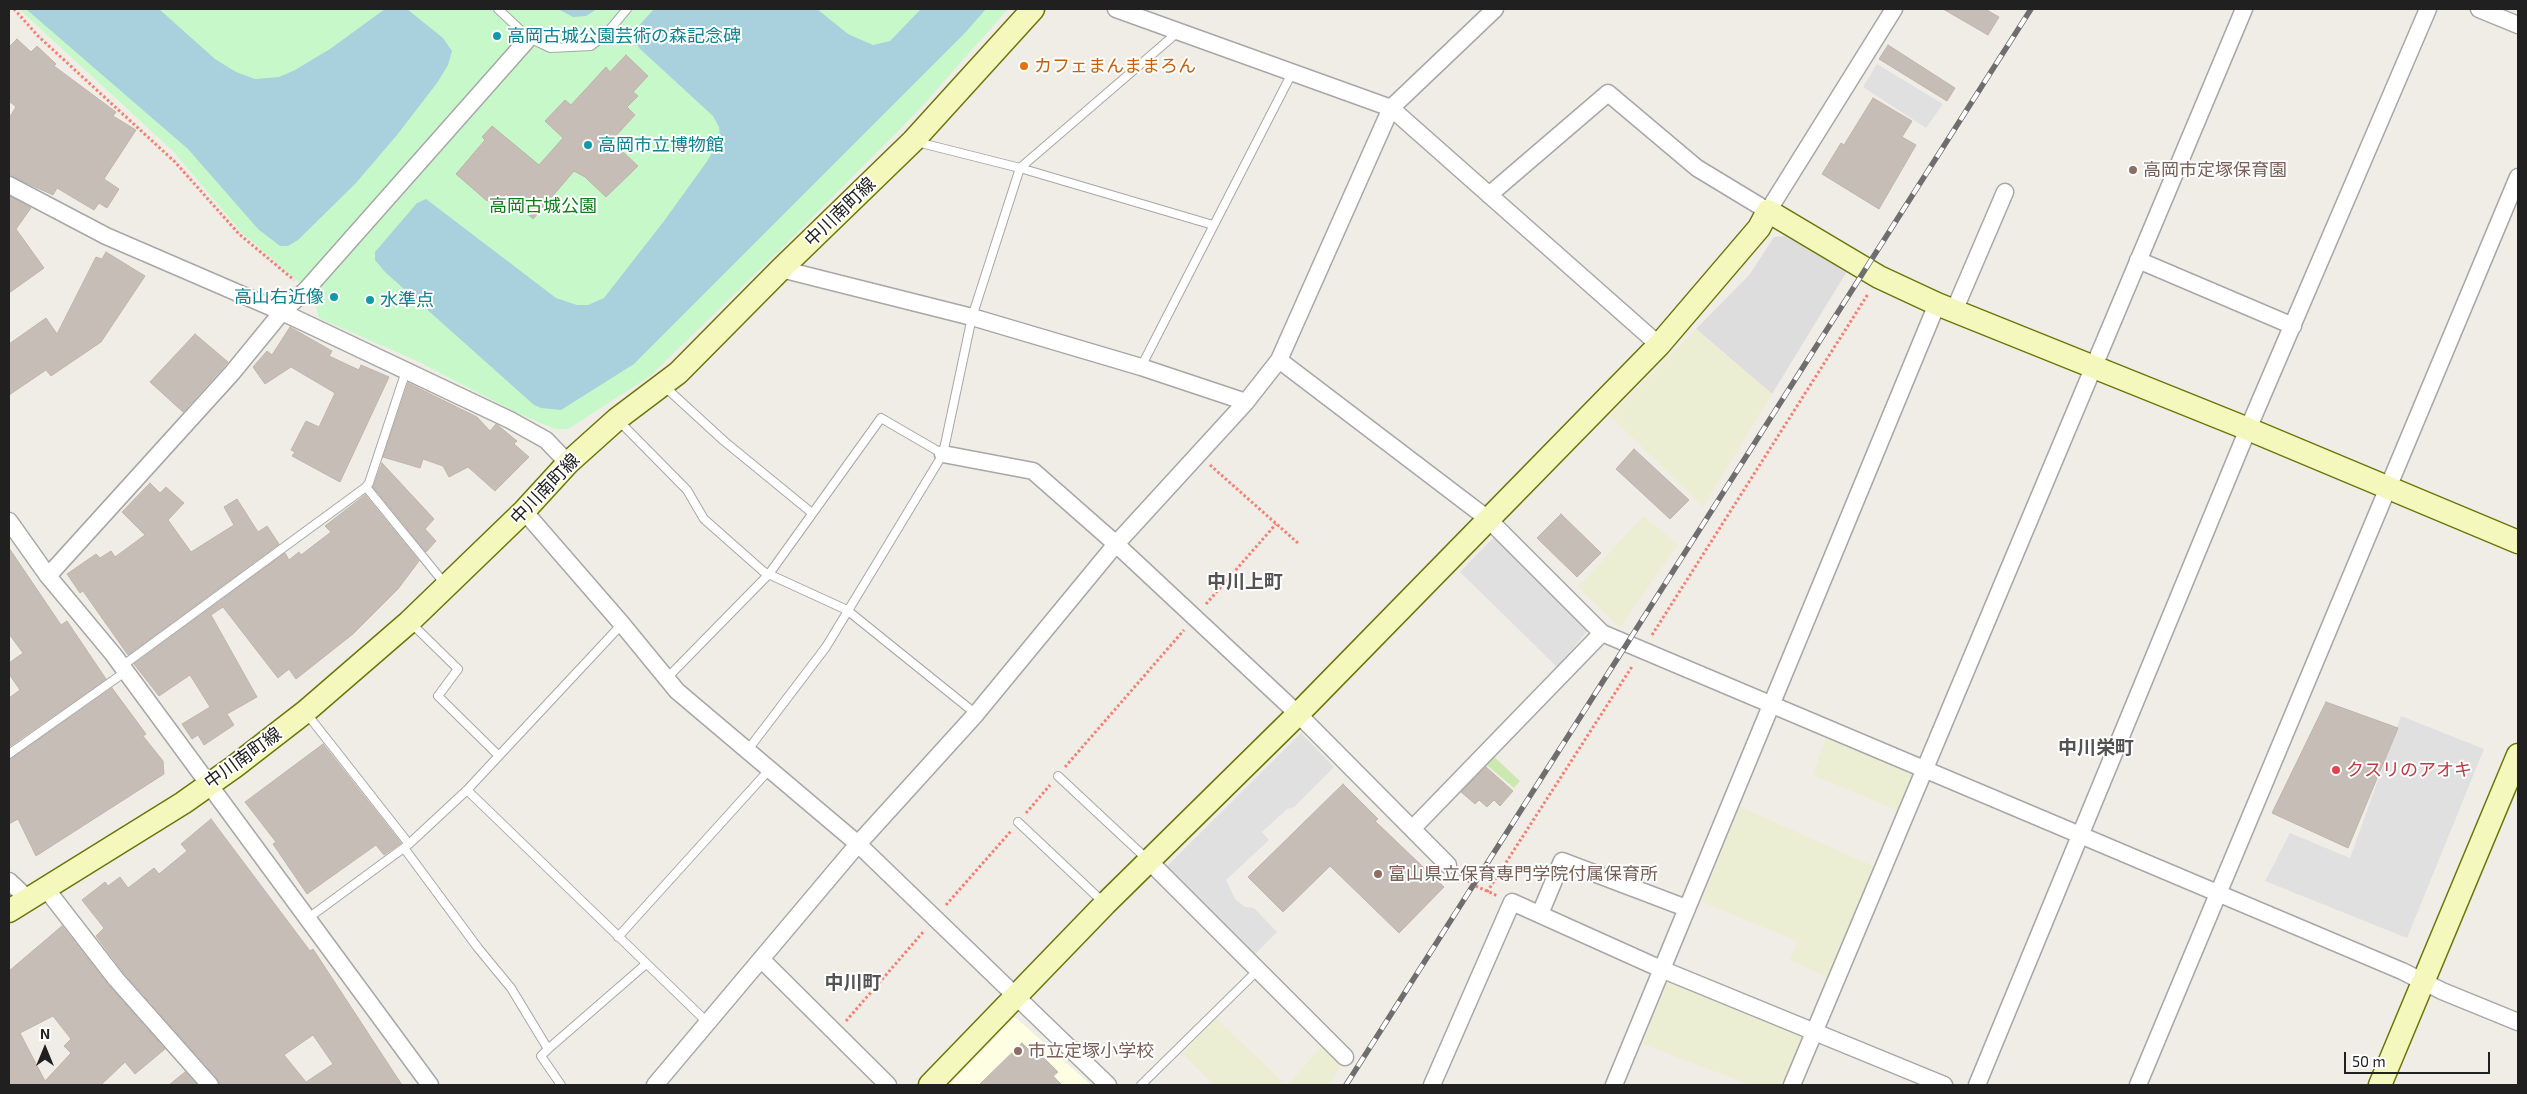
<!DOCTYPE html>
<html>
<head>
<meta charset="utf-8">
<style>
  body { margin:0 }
  #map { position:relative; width:2527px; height:1094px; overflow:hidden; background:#f0ede7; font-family:"Exo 2",sans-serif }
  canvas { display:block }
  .frame { position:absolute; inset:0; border:10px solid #202020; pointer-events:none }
  .north { position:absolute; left:20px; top:1024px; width:50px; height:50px; -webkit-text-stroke:4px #fff; paint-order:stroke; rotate:0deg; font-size:14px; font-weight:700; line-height:20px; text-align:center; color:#202020 }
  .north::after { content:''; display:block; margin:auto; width:18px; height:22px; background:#202020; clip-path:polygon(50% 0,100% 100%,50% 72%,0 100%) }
  .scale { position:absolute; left:2344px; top:1052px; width:146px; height:22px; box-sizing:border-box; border:2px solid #202020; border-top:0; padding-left:6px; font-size:15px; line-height:18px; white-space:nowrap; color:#202020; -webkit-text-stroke:4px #fff; paint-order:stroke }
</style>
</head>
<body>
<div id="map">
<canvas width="2527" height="1094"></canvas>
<div class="frame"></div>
<div class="north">N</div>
<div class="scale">50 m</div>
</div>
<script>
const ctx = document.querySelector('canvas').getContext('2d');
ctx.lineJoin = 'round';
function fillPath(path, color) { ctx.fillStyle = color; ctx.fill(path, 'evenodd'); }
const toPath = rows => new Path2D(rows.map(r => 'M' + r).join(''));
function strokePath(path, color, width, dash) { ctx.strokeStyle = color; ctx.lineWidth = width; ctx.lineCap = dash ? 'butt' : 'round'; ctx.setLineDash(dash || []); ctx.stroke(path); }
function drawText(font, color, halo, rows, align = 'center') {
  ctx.font = font + ' "Exo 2","Noto Sans JP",sans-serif'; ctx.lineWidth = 4; ctx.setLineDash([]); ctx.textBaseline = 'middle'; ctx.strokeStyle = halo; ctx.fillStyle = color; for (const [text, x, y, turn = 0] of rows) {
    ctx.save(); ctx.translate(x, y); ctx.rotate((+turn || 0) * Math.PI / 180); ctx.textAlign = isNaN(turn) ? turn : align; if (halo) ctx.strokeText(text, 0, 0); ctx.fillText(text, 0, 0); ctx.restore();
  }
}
fillPath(toPath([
  [1785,236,1849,268,1772,394,1696,329,1750,274,1774,237]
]), '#dedddd');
fillPath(toPath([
  [1015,1017,1091,1085,949,1085]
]), '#fefee2');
fillPath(toPath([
  [1696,329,1772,394,1703,507,1610,416],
  [1643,516,1678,544,1620,628,1578,587],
  [1826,736,1913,774,1898,811,1813,775],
  [1739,806,1875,867,1828,978,1790,960,1797,941,1702,902],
  [1668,980,1810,1022,1784,1085,1750,1085,1642,1044],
  [1216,1018,1286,1085,1214,1085,1182,1053],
  [1322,1046,1342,1063,1329,1085,1287,1085]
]), '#eceed3');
fillPath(toPath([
  [1490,753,1520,781,1514,788,1481,760]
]), '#cbe9af');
fillPath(toPath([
  [19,9,1008,9,916,113,780,250,649,377,568,429,555,429,517,413,417,361,319,318,313,294,242,233,173,151]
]), '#c6f8ca');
fillPath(toPath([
  [1877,64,1943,104,1926,128,1863,87],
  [1494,537,1590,628,1557,667,1460,572],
  [2401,716,2484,749,2407,938,2265,881,2290,833,2350,858],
  [1301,733,1334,767,1294,807,1287,809,1262,832,1269,840,1226,880,1235,899,1245,907,1254,908,1277,932,1253,956,1165,868]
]), '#e0e0e0');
fillPath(toPath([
  [26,9,159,9,215,59,236,72,255,79,279,77,295,70,330,49,385,9,407,9,443,38,452,51,448,65,437,83,397,135,356,183,298,240,288,246,280,246,258,229,188,149],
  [558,9,597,9,586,16,573,17],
  [654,9,817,9,848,34,873,45,890,41,921,9,986,9,964,34,634,364,561,410,541,408,534,405,385,272,375,260,375,252,417,203,426,199,556,298,577,305,588,305,604,298,664,221,708,160,720,137,719,127,713,116,639,48,634,38,634,31]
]), '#a9d1dd');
const building = toPath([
  [1943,9,1985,9,1999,17,1988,35,1943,9],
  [17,39,31,52,37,46,56,64,54,66,116,112,113,116,136,130,104,179,119,189,107,208,99,203,94,210,57,188,53,195,9,175,9,118,16,107,9,101,9,47,17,39],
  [1888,45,1955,88,1947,101,1879,59,1888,45],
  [626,55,648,76,633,92,638,96,627,107,635,115,611,141,638,166,606,197,585,177,574,171,533,219,506,194,497,204,490,198,487,201,456,174,485,140,482,137,492,126,539,165,563,138,545,121,565,100,571,105,606,67,610,72,626,55],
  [1873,98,1912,121,1902,137,1916,145,1879,209,1822,174,1841,143,1844,145,1873,98],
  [9,196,31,208,16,229,44,268,9,293,9,196],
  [106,252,145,276,101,342,51,376,46,370,9,395,9,344,46,318,57,334,96,257,102,259,106,252],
  [290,327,332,351,329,356,359,370,361,365,389,377,340,482,292,456,295,452,291,450,306,421,319,427,335,393,291,367,265,384,253,367,267,351,272,355,290,327],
  [195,334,228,362,183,412,150,382,195,334],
  [408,383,477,417,490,431,496,424,500,427,517,441,514,444,529,457,495,491,468,467,449,477,443,466,423,459,420,468,383,457,408,383],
  [1634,449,1689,500,1670,519,1616,469,1634,449],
  [382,463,434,519,425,529,436,541,426,552,373,487,382,463],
  [150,483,160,493,166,487,184,503,168,520,191,552,234,525,224,507,237,499,258,532,267,526,279,544,128,655,83,591,80,593,67,574,96,554,100,558,111,551,115,557,145,535,122,512,150,483],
  [365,495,419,561,398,589,353,634,296,679,289,669,278,678,223,607,211,615,257,697,227,714,234,725,204,745,198,735,192,739,182,724,210,707,190,675,159,696,134,664,285,553,289,560,299,552,301,555,331,532,325,526,365,495],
  [1561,514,1601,553,1577,577,1537,538,1561,514],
  [9,548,61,625,67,621,106,679,9,747,9,698,20,690,9,674,9,663,23,653,9,634,9,548],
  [112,688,146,734,143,736,163,761,164,774,36,856,18,819,9,824,9,760,112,688],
  [2326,702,2398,728,2348,848,2272,813,2326,702],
  [323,744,401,843,384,855,376,845,307,894,273,844,276,842,245,802,323,744],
  [1486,767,1513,791,1500,806,1494,800,1487,807,1479,800,1475,804,1461,792,1486,767],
  [1343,784,1378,819,1375,821,1444,887,1399,933,1330,866,1283,912,1248,877,1343,784],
  [211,819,310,951,313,949,402,1085,220,1085,217,1078,124,973,96,936,104,928,82,900,105,882,108,886,120,877,128,888,154,868,159,874,187,851,181,844,211,819],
  [313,1035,333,1064,306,1082,284,1055,313,1035],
  [62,926,109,986,165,1049,135,1074,125,1062,101,1085,9,1085,9,971,62,926],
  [53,1016,71,1039,64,1046,71,1053,45,1081,20,1033,53,1016],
  [1022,1043,1039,1060,1043,1057,1058,1072,1053,1076,1062,1085,979,1085,1022,1043],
  [185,1072,197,1085,169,1085,185,1072]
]);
fillPath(building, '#c5bdb6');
strokePath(building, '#c2b4aa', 1);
const lane = toPath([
  [498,9,529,38,550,48,591,46,606,34,627,9],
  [917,142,1020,168,1213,225],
  [1141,367,1292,73],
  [664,386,724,441,812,513],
  [618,420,687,490,704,519,764,572,847,610,976,714],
  [366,487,445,584],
  [411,623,458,669,438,696,498,755],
  [122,666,366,487,369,483,406,371],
  [667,678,769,574,881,418,943,454],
  [307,714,409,844],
  [747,751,826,647,943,454,972,317,1020,168,1178,32],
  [9,754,125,672],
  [1058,776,1148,860],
  [467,790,707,1022],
  [1018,822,1104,903],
  [404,848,478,948,511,988,548,1049,646,964],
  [307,919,409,844,467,790,622,624],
  [618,937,769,770],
  [548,1049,541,1056,561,1085],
  [1141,1085,1258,970]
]);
const street = toPath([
  [1116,9,1391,108,1659,345],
  [2479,9,2518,25],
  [9,185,106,236,282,312,510,420,546,440,568,463],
  [1489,195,1608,93,1697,168,1768,211,1894,9],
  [2138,260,2293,326],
  [781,269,972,317,1141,367,1246,402],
  [1954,311,2005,192],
  [1279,360,1488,519,1602,633,2402,971,2442,991,2518,1022],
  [943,454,1033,471,1116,544,1298,714,1448,865],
  [524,511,622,624,677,691,858,844,1108,1085],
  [9,521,48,576,113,654,430,1085],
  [48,576,232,373,282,312,306,290,529,38],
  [1413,828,1602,633],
  [1149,861,1345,1057],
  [9,881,28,899],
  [47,890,116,979,210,1085],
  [1540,914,1562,861,1686,908],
  [761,959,888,1085],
  [655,1085,858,844,976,714,1116,544,1246,402,1279,360,1391,108,1495,9],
  [1432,1085,1512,902,1661,969,1944,1085],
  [1614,1085,1937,304],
  [1792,1085,2244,9],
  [1977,1085,2248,429,2428,9],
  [2138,1085,2518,177]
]);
const secondary = toPath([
  [9,911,183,803,234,767,305,712,409,622,524,511,568,463,617,419,678,373,781,269,913,141,1033,9],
  [930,1085,1105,904,1298,714,1659,345,1759,228,1768,211,1879,277,1937,304,2248,429,2518,542],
  [2380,1085,2518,755]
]);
strokePath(lane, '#a7a7a7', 10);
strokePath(street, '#a7a7a7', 19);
strokePath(secondary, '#6b7608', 25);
strokePath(toPath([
  [14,9,38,36,175,162,239,234,294,280],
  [1210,465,1299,544],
  [1206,604,1276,524],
  [1652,635,1868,294],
  [1065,767,1184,630],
  [1026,813,1050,785],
  [1460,874,1473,885,1498,896],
  [1487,892,1633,665],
  [946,905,1011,831],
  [846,1021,924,931]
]), '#f67f72', 3, [2.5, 2.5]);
strokePath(lane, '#fff', 8);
strokePath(street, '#fff', 16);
strokePath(secondary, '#f5f8bd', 22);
const rail = toPath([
  [1346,1085,2031,9]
]);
strokePath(rail, '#6e6e6e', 5.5);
strokePath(rail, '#fff', 4, [11]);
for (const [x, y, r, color] of [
  [497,36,5,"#0f9aa8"],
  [1024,66,5,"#e8710a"],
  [588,145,5,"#0f9aa8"],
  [2133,170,5,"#8d6e63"],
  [334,297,5,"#0f9aa8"],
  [370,300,5,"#0f9aa8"],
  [2336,770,5,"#e0444e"],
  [1378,874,5,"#8d6e63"],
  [1018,1051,5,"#8d6e63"]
]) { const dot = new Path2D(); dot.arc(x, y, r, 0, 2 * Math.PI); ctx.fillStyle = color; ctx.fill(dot); strokePath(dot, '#fff', 2); }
drawText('18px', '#0d838f', '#fff', [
  ["高岡古城公園芸術の森記念碑",507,36],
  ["高岡市立博物館",598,145],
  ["高山右近像",324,297,"right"],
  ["水準点",380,300]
], 'left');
drawText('18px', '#c56008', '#fff', [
  ["カフェまんままろん",1034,66]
], 'left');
drawText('18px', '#785e54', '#fff', [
  ["高岡市定塚保育園",2143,170],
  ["富山県立保育専門学院付属保育所",1388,874],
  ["市立定塚小学校",1028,1051]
], 'left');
drawText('18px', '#0f7e18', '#fff', [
  ["高岡古城公園",543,206]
]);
drawText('18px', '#202020', '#fff', [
  ["中川南町線",840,212,-44],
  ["中川南町線",545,489,-46],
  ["中川南町線",243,758,-36]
]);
drawText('18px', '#be3a42', '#fff', [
  ["クスリのアオキ",2346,770]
], 'left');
drawText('bold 19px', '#535353', '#fff', [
  ["中川上町",1245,582],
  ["中川栄町",2096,748],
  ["中川町",853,983]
]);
</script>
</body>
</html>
